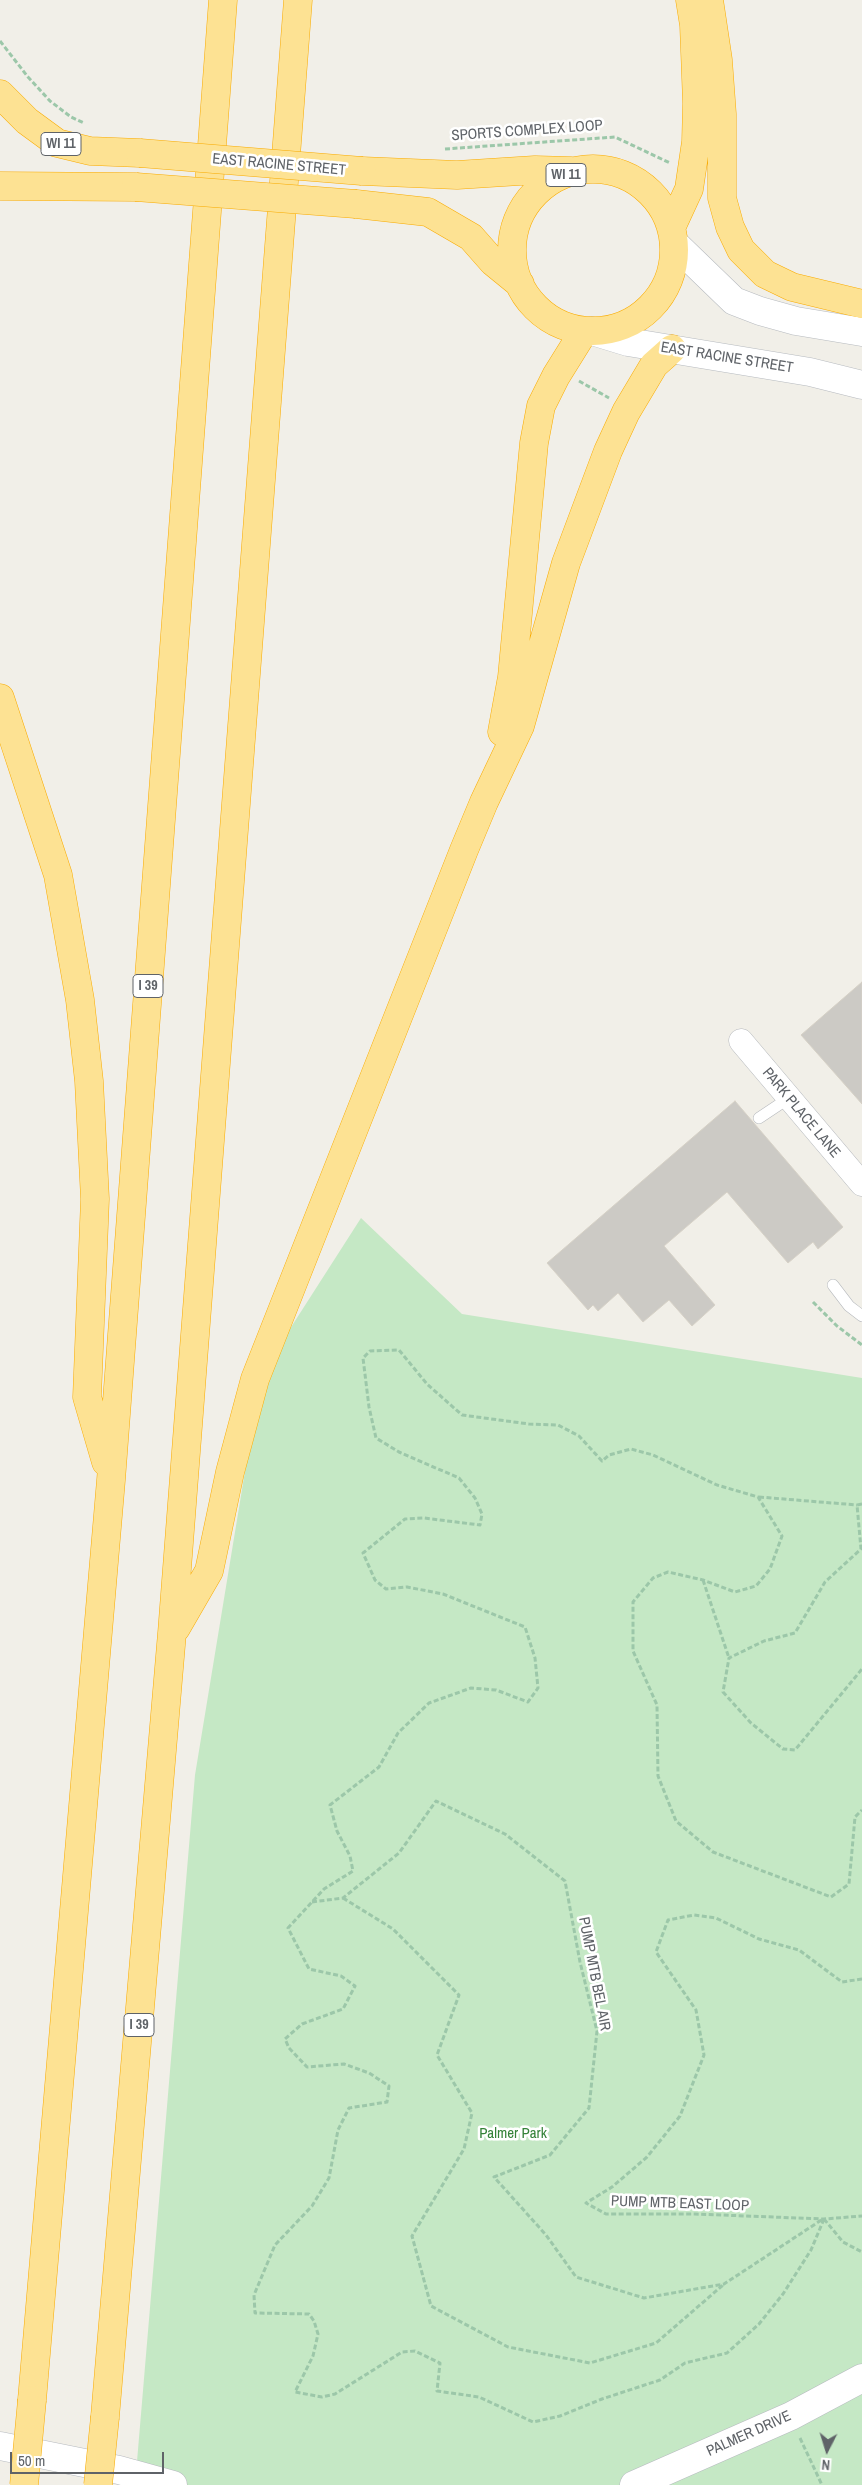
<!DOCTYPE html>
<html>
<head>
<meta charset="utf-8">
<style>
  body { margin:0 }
  #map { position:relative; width:862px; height:2485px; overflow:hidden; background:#f1efe8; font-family:"Archivo Narrow",sans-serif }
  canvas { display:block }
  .north { position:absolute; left:802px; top:2425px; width:50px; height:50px; -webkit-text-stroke:4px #fff; paint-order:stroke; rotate:185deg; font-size:14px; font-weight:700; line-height:20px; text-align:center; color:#5f6368 }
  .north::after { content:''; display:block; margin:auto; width:18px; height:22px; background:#5f6368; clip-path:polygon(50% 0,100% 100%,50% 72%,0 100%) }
  .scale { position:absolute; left:10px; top:2452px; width:154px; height:22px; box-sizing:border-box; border:2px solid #5f6368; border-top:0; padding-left:6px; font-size:15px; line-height:18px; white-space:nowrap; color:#5f6368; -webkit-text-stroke:4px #fff; paint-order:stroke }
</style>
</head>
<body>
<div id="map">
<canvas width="862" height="2485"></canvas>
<div class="north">N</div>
<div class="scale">50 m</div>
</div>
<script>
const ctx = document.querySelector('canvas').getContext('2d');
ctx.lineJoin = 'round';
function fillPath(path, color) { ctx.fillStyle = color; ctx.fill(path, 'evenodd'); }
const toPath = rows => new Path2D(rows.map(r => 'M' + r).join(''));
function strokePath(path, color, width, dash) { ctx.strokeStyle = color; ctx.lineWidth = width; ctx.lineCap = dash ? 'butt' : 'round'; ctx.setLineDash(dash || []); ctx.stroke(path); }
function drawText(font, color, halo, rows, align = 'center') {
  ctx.font = font + ' "Archivo Narrow",sans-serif'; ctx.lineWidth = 5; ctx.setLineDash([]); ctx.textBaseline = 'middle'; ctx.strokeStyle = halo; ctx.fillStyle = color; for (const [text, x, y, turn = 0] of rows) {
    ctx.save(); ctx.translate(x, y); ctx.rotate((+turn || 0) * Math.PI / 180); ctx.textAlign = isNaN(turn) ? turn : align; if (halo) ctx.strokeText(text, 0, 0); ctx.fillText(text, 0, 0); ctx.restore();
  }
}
fillPath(toPath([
  [361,1218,462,1314,862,1378,862,2485,135,2485,195,1775,261,1374]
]), '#c5e8c5');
const building = toPath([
  [862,982,862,1104,801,1035,862,982],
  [735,1101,843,1227,818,1249,813,1242,788,1263,727,1192,664,1246,715,1305,692,1326,669,1300,643,1322,618,1293,598,1311,593,1305,588,1310,547,1263,735,1101]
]);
fillPath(building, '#cccac5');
strokePath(building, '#d6d1c6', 1);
const lane = toPath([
  [759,1118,789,1098],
  [833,1285,849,1306,862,1316]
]);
const street = toPath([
  [741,1041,862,1184]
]);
const secondary = toPath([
  [674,243,734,301,760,311,796,321,862,332],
  [592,331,628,342,810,372,862,385],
  [0,2446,119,2470,173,2485],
  [634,2485,791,2416,862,2378]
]);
const highway = toPath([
  [709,0,718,60,722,114,722,198,730,227,741,250,765,274,792,287,862,304],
  [0,94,27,121,57,143,90,151,140,153],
  '512 250a81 81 0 1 1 162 0a81 81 0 1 1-162 0Z',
  [362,171,457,175,535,170,571,171],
  [0,186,136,187],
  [356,204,428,212,471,237,493,262,520,284],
  [671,228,689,189,696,142,697,103,694,25,690,0],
  [0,698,58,875,80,1000,89,1081,95,1199,87,1397,106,1462],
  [502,732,512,677,534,443,541,406,556,376,584,331],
  [176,1628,209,1571,230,1472,255,1379,464,850,484,802,520,726,566,563,608,451,626,412,654,365,672,349],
  [32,2400,111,1480,223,0],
  [105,2417,172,1633,298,0]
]);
strokePath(lane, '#b5b8bc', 12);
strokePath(street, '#b5b8bc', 25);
strokePath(secondary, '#b6babf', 29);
strokePath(highway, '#f9ab00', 29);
strokePath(toPath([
  [0,41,28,77,50,101,71,117,84,123],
  [445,149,615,137,670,163],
  [579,381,609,398],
  [813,1302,837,1326,862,1345],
  [759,1497,857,1505],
  [862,1504,857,1505,861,1549,825,1582,795,1633,764,1641,729,1658,723,1692,751,1723,783,1749,795,1750,862,1669],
  [703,1580,729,1658],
  [343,1898,393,1929,459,1995,437,2055,472,2113,464,2149,412,2236,431,2306,508,2347,590,2363,656,2343,723,2285],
  [312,1902,343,1898,399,1853,436,1801,505,1834,565,1881,580,1962,597,2031,589,2108,550,2155,494,2177,546,2235,576,2277,644,2298,724,2284,823,2219],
  [862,1979,842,1982,799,1950,759,1939,716,1918,694,1915,668,1920,656,1952,696,2010,704,2055,680,2116,647,2157,612,2187,586,2203,606,2214,695,2214,824,2219,862,2216],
  [824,2219,811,2250,783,2294,759,2324,727,2353,685,2363,660,2380,602,2399,560,2416,533,2422,479,2397,437,2391,440,2363,415,2351,402,2352,335,2394,322,2397,295,2392,313,2356,318,2334,314,2321,309,2314,255,2313,254,2295,275,2245,312,2206,329,2178,338,2130,349,2108,387,2102,389,2086,369,2073,344,2064,307,2067,289,2048,285,2039,302,2024,343,2009,355,1986,341,1976,309,1969,288,1928,324,1889,353,1871,350,1856,337,1831,330,1805,379,1767,398,1733,429,1703,471,1688,496,1690,528,1702,538,1688,535,1658,525,1627,443,1594,407,1587,386,1589,375,1580,363,1553,405,1519,424,1518,480,1525,482,1514,475,1498,459,1478,399,1452,376,1438,369,1407,363,1358,370,1351,399,1350,427,1384,462,1415,529,1424,558,1425,579,1436,602,1461,609,1455,631,1449,653,1455,717,1485,758,1497,782,1536,770,1569,756,1586,735,1592,703,1580,668,1572,653,1578,633,1602,633,1651,657,1705,658,1776,676,1821,713,1852,831,1897,849,1884,855,1817,862,1810],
  [824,2219,843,2242,862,2252],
  [800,2438,822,2485]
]), '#9cc7a9', 3, [5, 2.5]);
strokePath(lane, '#fff', 11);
strokePath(street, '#fff', 24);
strokePath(secondary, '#fff', 28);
strokePath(highway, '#fde293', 28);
const highwayBridge = toPath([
  [140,153,362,171],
  [136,187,356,204],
  [24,2485,32,2400],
  [98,2485,105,2417]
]);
strokePath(highwayBridge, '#f9ab00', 29, []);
strokePath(highwayBridge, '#fde293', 28);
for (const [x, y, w] of [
  [61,144,40],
  [566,175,40],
  [148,986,30],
  [139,2025,30]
]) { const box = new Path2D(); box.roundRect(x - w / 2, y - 11.5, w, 23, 4); ctx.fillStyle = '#fff'; ctx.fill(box); strokePath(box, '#5f6368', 1); }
drawText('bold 14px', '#5f6368', null, [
  ["WI 11",61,144],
  ["WI 11",566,175],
  ["I 39",148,986],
  ["I 39",139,2025]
]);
drawText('15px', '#5f6368', '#fff', [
  ["SPORTS COMPLEX LOOP",527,131,-4],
  ["EAST RACINE STREET",279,165,5],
  ["EAST RACINE STREET",727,358,9],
  ["PARK PLACE LANE",801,1113,50],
  ["PUMP MTB BEL AIR",594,1974,79],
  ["PUMP MTB EAST LOOP",680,2204,2],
  ["PALMER DRIVE",749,2434,-24]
]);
drawText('15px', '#348238', '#fff', [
  ["Palmer Park",513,2134]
]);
</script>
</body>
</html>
